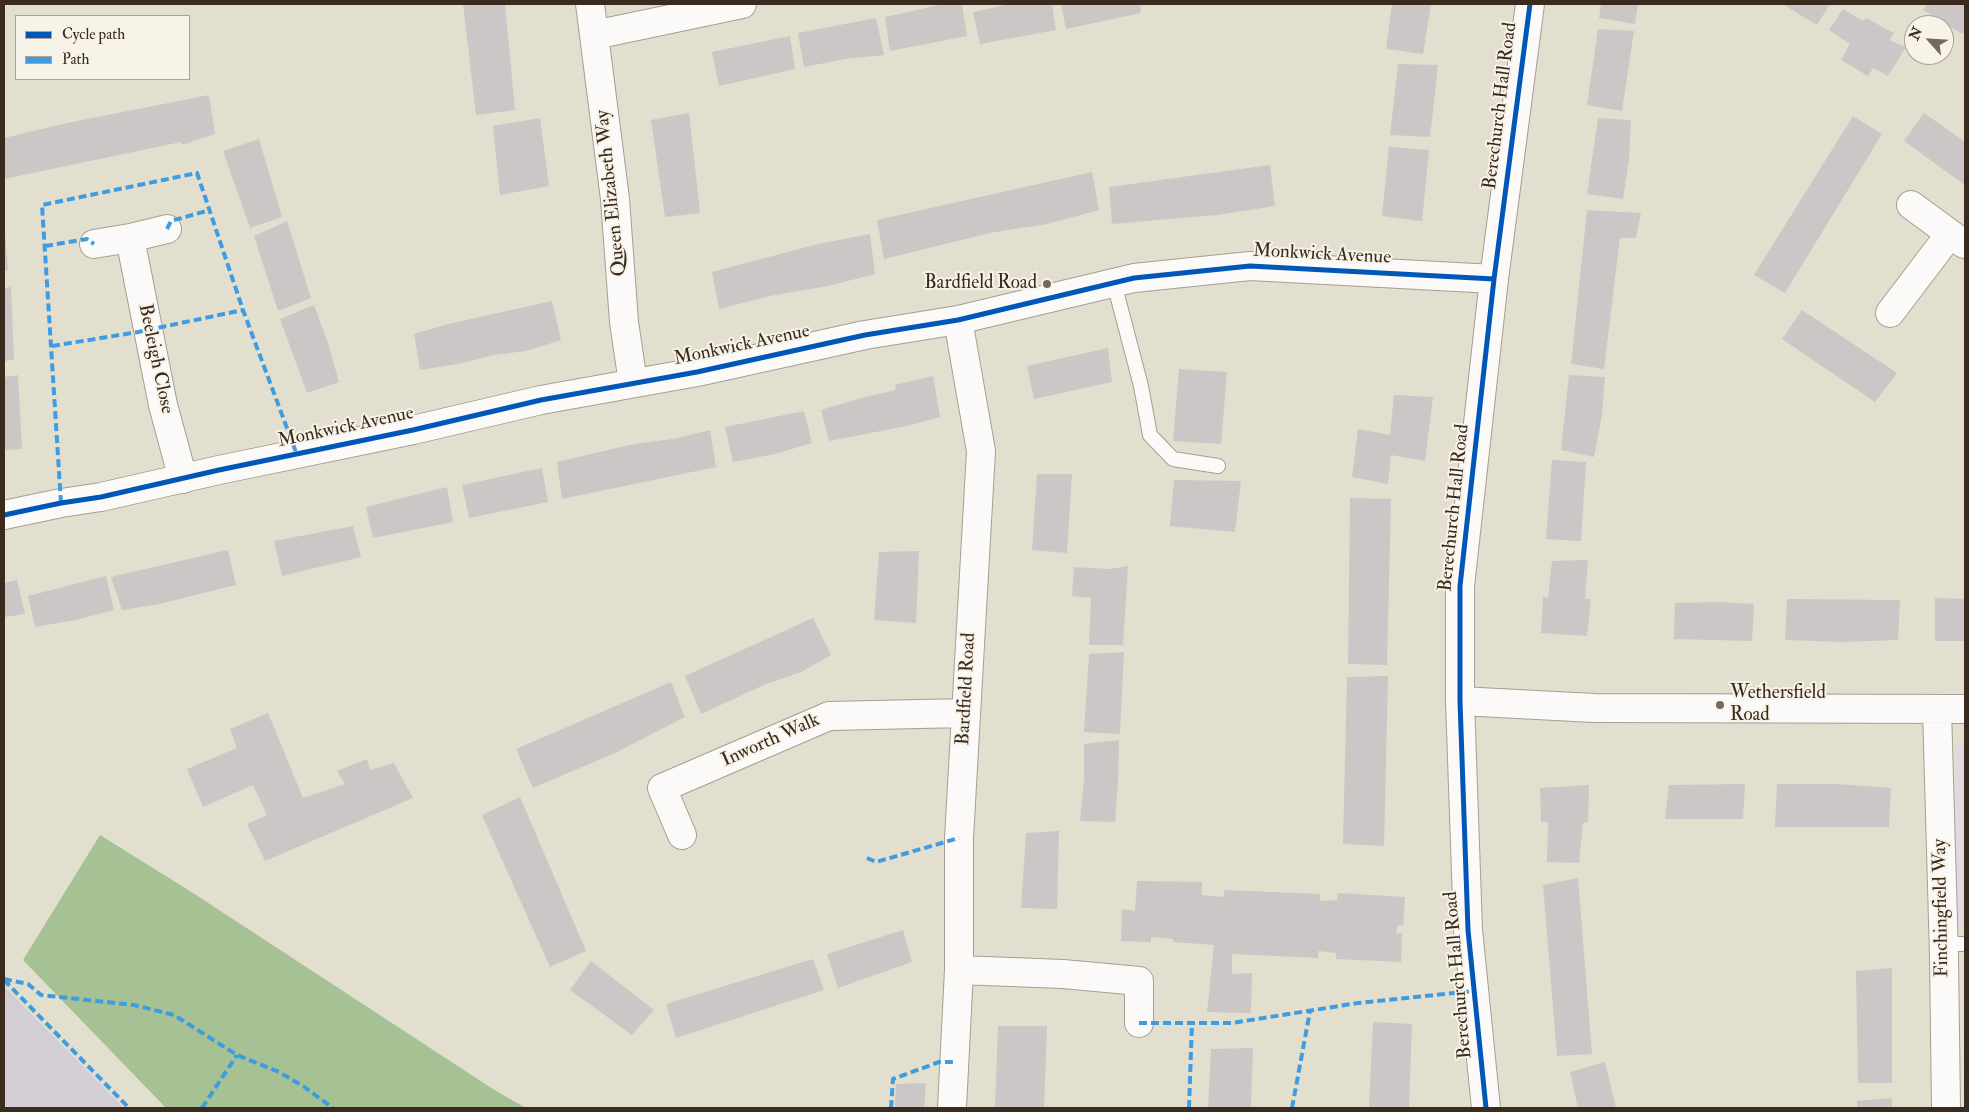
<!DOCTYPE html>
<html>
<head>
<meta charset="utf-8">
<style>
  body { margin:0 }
  #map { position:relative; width:1969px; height:1112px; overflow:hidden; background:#e3dfce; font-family:"IM FELL Double Pica",serif }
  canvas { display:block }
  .frame { position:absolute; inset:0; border:5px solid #3b2a1e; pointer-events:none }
  .legend { position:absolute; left:15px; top:15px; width:175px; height:65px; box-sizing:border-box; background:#f7f3e8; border:1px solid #aca397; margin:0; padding:6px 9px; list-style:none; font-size:15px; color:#3b2a1e }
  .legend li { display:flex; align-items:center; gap:10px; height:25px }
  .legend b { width:25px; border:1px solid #aca397 }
  .north { position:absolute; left:1904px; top:15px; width:50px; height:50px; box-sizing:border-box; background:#f7f3e8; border:1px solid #aca397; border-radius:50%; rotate:296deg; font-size:14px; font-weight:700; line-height:20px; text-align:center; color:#3b2a1e }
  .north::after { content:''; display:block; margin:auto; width:18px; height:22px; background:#76695c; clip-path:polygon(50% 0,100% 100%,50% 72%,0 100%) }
</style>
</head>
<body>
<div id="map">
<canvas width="1969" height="1112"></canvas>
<div class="frame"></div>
<ul class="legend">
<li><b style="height:6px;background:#0057b8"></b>Cycle path</li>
<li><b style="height:6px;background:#3f9ce0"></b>Path</li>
</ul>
<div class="north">N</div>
</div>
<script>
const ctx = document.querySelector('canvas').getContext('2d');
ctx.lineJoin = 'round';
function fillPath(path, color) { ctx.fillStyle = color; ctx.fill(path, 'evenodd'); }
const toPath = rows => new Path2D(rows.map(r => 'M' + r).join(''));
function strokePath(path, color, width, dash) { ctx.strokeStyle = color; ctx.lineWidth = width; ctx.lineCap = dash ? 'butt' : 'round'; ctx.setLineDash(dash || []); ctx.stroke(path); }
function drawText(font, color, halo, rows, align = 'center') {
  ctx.font = font + ' "IM FELL Double Pica",serif'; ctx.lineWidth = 4; ctx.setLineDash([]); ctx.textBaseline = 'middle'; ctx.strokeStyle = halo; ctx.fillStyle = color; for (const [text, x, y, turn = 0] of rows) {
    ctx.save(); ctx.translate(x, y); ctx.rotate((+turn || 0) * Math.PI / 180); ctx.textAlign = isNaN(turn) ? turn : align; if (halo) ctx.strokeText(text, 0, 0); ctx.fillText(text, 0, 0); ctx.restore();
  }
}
fillPath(toPath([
  [1955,746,1965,746,1965,928,1956,927]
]), '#e3d8e2');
fillPath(toPath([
  [4,986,124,1108,4,1108]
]), '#d3ced5');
fillPath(toPath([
  [100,835,193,893,496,1091,526,1108,166,1108,23,960]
]), '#a6c295');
fillPath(toPath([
  [463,4,505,4,515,110,476,115],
  [944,4,962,4,967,36,890,51,885,17],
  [1010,4,1052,4,1056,30,980,44,973,12],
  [1061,4,1140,4,1141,13,1066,29],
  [1392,4,1431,4,1423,54,1386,49],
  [1601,4,1638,4,1635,24,1599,18],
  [1782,4,1830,4,1817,25],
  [1927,4,1965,4,1965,30,1962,34,1923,10],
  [1843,9,1863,21,1866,18,1894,33,1889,40,1906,47,1888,76,1873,68,1868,76,1841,60,1850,44,1829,30],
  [876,18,884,55,846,59,804,67,798,33],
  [1598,29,1634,31,1622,111,1587,105],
  [790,36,795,69,719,86,712,52],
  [1398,64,1438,65,1430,137,1390,135],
  [209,95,215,134,182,145,181,142,4,179,4,138,67,123],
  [689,113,700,213,665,217,651,120],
  [1924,113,1965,142,1965,185,1904,141],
  [1853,116,1882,134,1785,293,1754,275],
  [540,118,549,186,500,195,493,126],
  [1598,118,1631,120,1629,159,1623,199,1587,194],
  [259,139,282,217,250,228,223,151],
  [1389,147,1429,150,1422,221,1382,216],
  [1270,165,1275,206,1217,215,1112,224,1109,187],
  [1092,172,1099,210,1047,224,990,233,884,259,877,220],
  [1587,210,1641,213,1636,238,1620,238,1604,369,1571,364],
  [287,221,311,298,278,311,254,236],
  [5,234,8,270,4,271,4,235],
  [870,234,875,274,828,286,770,296,719,309,712,272,818,244],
  [11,287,14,360,4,361,4,288],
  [552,301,561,340,526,351,494,355,458,364,420,370,414,334,448,324],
  [314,305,328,343,339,382,307,393,280,319],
  [1802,310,1897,373,1875,402,1782,339],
  [1108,348,1112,382,1034,399,1027,366],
  [1179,369,1227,372,1221,444,1173,441],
  [18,375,22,449,4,450,4,377],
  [1569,375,1605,377,1602,415,1594,457,1561,450],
  [933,376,940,417,907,426,829,441,821,410,861,398,896,390,895,385],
  [1394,395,1433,397,1425,461,1391,455,1388,484,1352,477,1358,429,1390,435],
  [804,411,812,443,775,454,733,462,725,427],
  [710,430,716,467,562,499,557,462,634,444,673,439],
  [1552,460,1586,462,1581,541,1546,539],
  [542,468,548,502,469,518,462,485],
  [1037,474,1072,474,1067,553,1032,550],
  [1174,480,1241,481,1235,532,1170,526],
  [447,487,453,522,373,538,366,507],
  [1350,498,1391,499,1387,665,1348,664],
  [353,526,361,557,282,576,274,541],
  [228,550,236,585,159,604,122,610,111,577],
  [919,551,916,623,874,620,879,552],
  [1588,560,1585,599,1591,599,1587,636,1541,633,1543,597,1548,598,1552,561],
  [1128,566,1123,645,1089,645,1091,598,1072,596,1074,567,1110,569],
  [106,576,114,610,76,620,35,627,28,596],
  [17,580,25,614,4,617,4,583],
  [1935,598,1965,599,1965,641,1935,641],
  [1787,599,1900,600,1898,640,1844,642,1785,640],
  [1717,602,1754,604,1752,641,1674,639,1675,603],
  [813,618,831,655,801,672,764,685,701,714,685,676],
  [1124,652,1120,734,1084,732,1089,654],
  [1388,676,1384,846,1343,844,1347,677],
  [671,682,685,717,615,753,533,788,516,749],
  [268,713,303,798,345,784,337,771,367,759,370,770,394,763,413,798,265,861,247,824,267,815,253,785,203,807,187,769,237,748,230,729],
  [1119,740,1118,782,1115,822,1080,821,1084,780,1084,744],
  [1745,784,1743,819,1665,819,1669,785],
  [1777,784,1836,784,1891,788,1889,827,1775,827],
  [1589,785,1588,822,1583,823,1579,863,1547,862,1548,822,1541,822,1540,788],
  [520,797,586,951,550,967,482,815],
  [1059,831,1057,909,1021,908,1026,833],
  [1578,878,1592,1054,1557,1056,1543,885],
  [1137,881,1202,882,1202,895,1224,897,1224,890,1320,894,1320,901,1337,900,1338,893,1405,897,1403,926,1398,925,1396,934,1402,933,1401,962,1336,959,1336,953,1318,951,1318,958,1232,954,1232,974,1252,973,1251,1013,1207,1012,1214,945,1173,942,1173,939,1151,937,1151,942,1121,941,1122,909,1135,911],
  [903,930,912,962,838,988,827,954],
  [813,959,824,990,676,1038,666,1004],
  [591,961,654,1010,632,1035,570,990],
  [1892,968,1892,1083,1858,1083,1856,971],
  [1373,1022,1412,1024,1409,1108,1369,1108],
  [998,1026,1047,1026,1044,1108,995,1108],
  [1253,1048,1251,1108,1208,1108,1211,1049],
  [1605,1062,1616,1108,1578,1108,1570,1072],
  [926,1083,924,1108,895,1108,896,1084],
  [1892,1098,1892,1108,1857,1108,1857,1101]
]), '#ccc6c7');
const service = toPath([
  [1114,283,1141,386,1150,435,1173,459,1218,466],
  [1944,944,1965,944]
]);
const minor = toPath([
  [590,4,615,199,624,322,633,383],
  [594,35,742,4],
  [1911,205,1964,244],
  [130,238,167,229],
  [94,244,130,238,163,405,183,479],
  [1890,313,1950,234],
  [4,515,61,503,101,497,219,470,413,430,541,400,697,372,865,335,958,320,1134,278,1250,266,1494,279],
  [1460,701,1594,708,1965,709],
  [1937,709,1944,956,1946,1108],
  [682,835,662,788,829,716,965,713],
  [959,970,1063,974,1139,981,1139,1023],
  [952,1108,959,970,959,838,981,451,958,320]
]);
const tertiary = toPath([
  [1486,1108,1468,930,1460,701,1460,586,1494,279,1530,4]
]);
strokePath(service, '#a39f93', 16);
strokePath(minor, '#a39f93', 30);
strokePath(tertiary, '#a39f93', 30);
strokePath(service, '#fbfaf8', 14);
strokePath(minor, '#fbfaf8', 28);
strokePath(tertiary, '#fbfaf8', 28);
strokePath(toPath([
  [167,229,171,221,210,210],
  [45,246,87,239,94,244],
  [52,346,138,332,243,310],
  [61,503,42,205,197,173,243,310,297,455],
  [867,858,876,862,959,838],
  [4,979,28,984,41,995,134,1005,174,1015,237,1055,279,1072,303,1086,333,1108],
  [4,980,129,1108],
  [1139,1023,1232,1023,1358,1003,1474,991],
  [202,1108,237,1055],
  [891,1108,893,1079,939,1062,954,1062],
  [1189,1108,1192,1023],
  [1292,1108,1310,1011]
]), '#3f9ce0', 4, [8, 4]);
strokePath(toPath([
  [4,515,61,503,101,497,219,470,413,430,541,400,697,372,865,335,958,320,1134,278,1250,266,1494,279],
  [1486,1108,1468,930,1460,701,1460,586,1494,279,1530,4]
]), '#0057b8', 5);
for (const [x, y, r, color] of [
  [1047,284,5,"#76695c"],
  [1720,705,5,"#76695c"]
]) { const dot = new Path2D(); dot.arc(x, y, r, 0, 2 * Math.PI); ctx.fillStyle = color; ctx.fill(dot); strokePath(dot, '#f7f3e8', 2); }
drawText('19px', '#3b2a1e', '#f7f3e8', [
  ["Berechurch Hall Road",1501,106,-83],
  ["Queen Elizabeth Way",612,193,-96],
  ["Monkwick Avenue",1322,255,3],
  ["Monkwick Avenue",742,346,-12],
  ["Beeleigh Close",155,359,78],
  ["Monkwick Avenue",346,428,-12],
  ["Berechurch Hall Road",1455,508,-84],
  ["Bardfield Road",967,689,-87],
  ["Inworth Walk",771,741,-24],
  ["Finchingfield Way",1942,908,-91],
  ["Berechurch Hall Road",1459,975,-95]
]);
drawText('19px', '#3b2a1e', '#f7f3e8', [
  ["Bardfield Road",1037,284],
  ["Wethersfield",1730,694,"left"],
  ["Road",1730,716,"left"]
], 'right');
</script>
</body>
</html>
